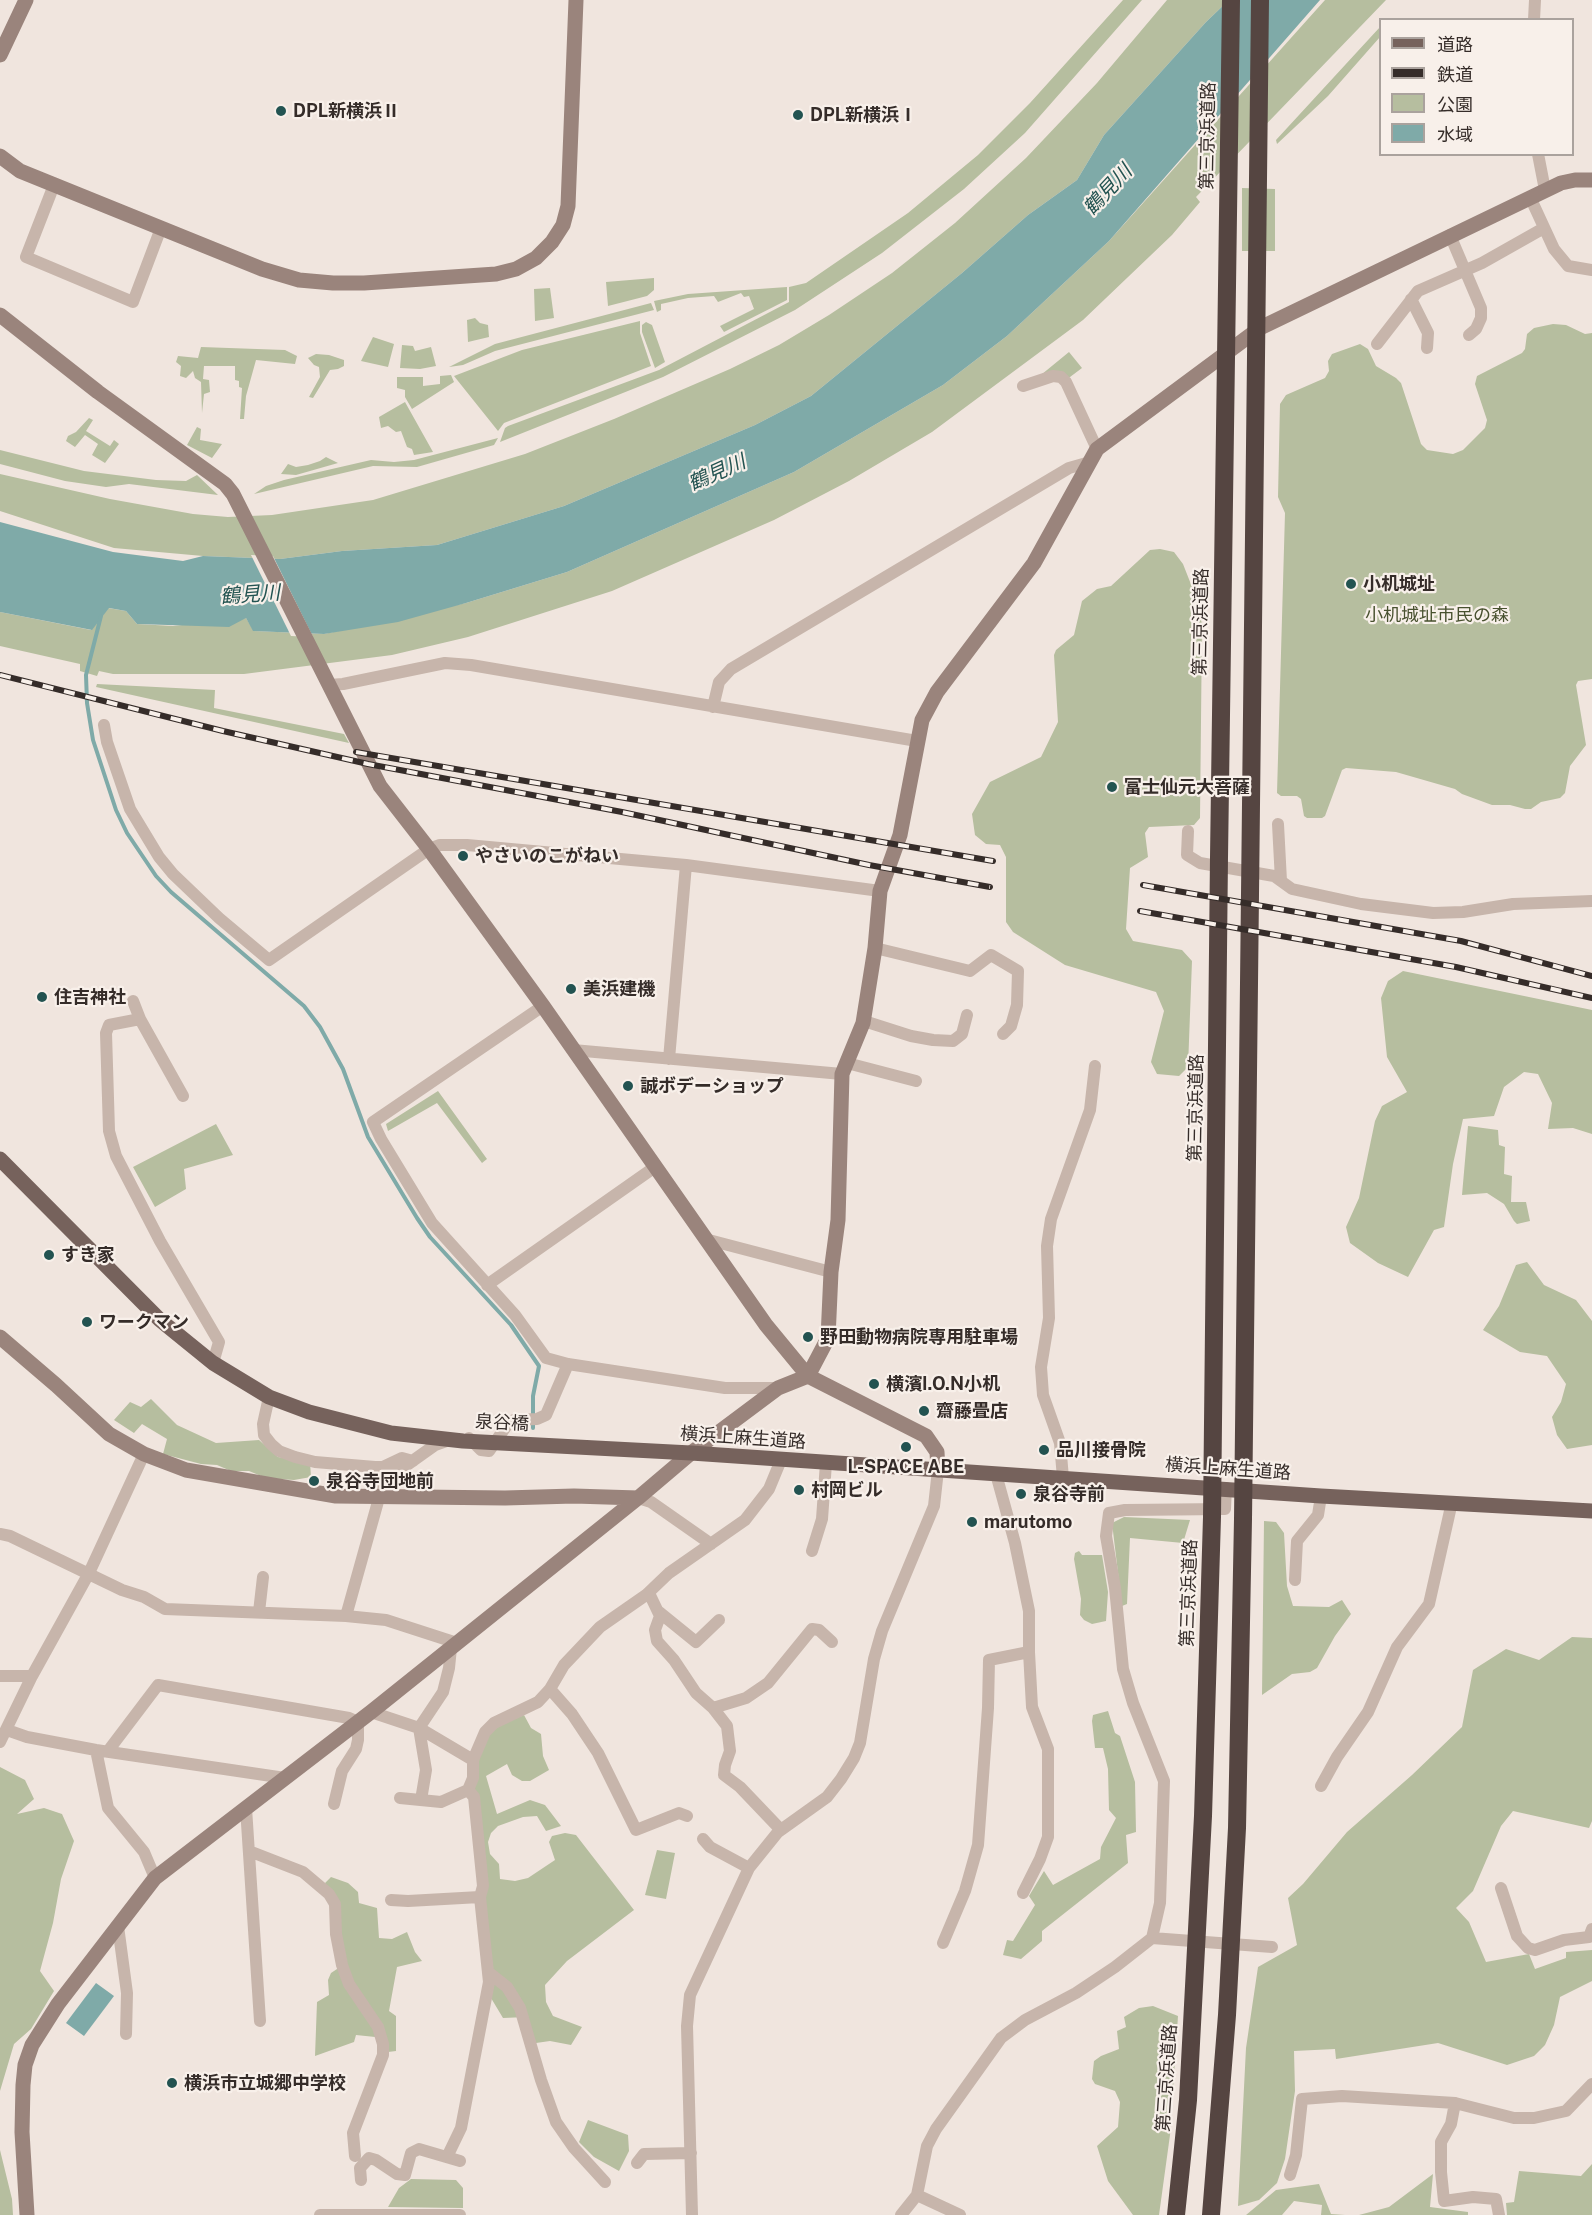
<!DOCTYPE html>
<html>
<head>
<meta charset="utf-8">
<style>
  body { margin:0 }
  #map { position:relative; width:1592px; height:2215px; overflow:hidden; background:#f0e5de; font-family:"Public Sans","Noto Sans JP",sans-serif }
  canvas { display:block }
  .legend { position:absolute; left:1379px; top:18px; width:195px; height:138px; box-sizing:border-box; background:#f8f0ea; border:2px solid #aaa29d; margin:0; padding:8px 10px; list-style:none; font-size:18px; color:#352c29 }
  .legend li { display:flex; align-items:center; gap:12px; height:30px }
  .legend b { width:30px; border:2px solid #aaa29d }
</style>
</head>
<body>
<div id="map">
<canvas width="1592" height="2215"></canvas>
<ul class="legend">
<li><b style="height:8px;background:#76625c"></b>道路</li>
<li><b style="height:8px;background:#352c29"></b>鉄道</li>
<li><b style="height:16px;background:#b6be9f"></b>公園</li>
<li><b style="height:16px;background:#7faaa8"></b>水域</li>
</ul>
</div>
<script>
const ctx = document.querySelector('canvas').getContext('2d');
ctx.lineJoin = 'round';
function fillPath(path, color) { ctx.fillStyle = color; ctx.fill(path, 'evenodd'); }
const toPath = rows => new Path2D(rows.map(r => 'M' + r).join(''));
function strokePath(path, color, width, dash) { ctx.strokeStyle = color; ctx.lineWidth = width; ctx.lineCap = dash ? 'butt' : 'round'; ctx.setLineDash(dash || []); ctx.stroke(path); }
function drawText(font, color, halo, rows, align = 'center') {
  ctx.font = font + ' "Public Sans","Noto Sans JP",sans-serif'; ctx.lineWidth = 4.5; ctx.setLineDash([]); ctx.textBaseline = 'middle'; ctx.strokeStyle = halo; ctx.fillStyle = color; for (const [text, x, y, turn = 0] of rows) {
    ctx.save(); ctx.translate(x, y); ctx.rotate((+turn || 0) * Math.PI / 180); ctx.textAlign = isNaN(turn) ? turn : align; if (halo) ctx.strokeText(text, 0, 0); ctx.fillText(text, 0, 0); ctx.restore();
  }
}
fillPath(toPath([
  [1123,0,1142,0,1025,133,964,189,882,253,795,310,663,377,500,442,505,428,508,426,659,370,789,302,789,287,806,283,908,213,978,155,1030,103],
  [1167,0,1229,0,1206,22,1104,135,1077,180,1028,215,962,273,811,396,755,425,564,506,437,545,342,551,280,559,203,556,114,548,0,511,0,474,110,499,193,514,228,517,272,515,373,500,525,454,614,419,730,369,779,345,829,315,892,273,955,223,1026,158,1097,83],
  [1325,0,1386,0,1196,197,1200,202,1172,235,1083,320,932,432,849,481,774,520,612,591,468,637,392,655,244,674,113,674,99,671,97,676,80,671,80,664,0,646,0,612,91,630,108,608,126,611,137,624,173,626,246,618,254,631,324,634,466,603,567,572,794,472,943,385,1007,336,1109,241],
  [1380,27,1380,37,1328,96,1277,144,1276,140],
  [1242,188,1275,189,1275,251,1242,251],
  [654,278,654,290,647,296,608,306,606,282],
  [787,287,787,300,724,332,720,326,754,309,749,296,744,297,741,293,718,302,714,296,688,298,661,304,661,310,657,312,654,301,688,294],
  [550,288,554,318,535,321,534,289],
  [651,303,654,310,495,351,463,365,449,367,495,344],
  [475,318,480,323,488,325,489,337,468,342,467,320],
  [640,321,640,333,651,366,504,423,498,431,454,376,522,350],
  [646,322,652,325,665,362,655,368,642,332,642,325],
  [1553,324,1566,325,1585,334,1592,333,1592,679,1578,681,1576,685,1586,745,1570,766,1565,793,1560,798,1541,802,1531,809,1525,809,1510,805,1492,805,1462,794,1455,789,1396,772,1346,768,1342,770,1325,816,1322,818,1307,818,1304,816,1301,799,1297,796,1281,796,1277,793,1285,513,1278,497,1280,404,1286,395,1325,378,1329,371,1328,361,1332,354,1360,344,1368,349,1376,366,1396,378,1401,383,1421,444,1427,450,1453,454,1463,450,1485,428,1487,420,1475,384,1477,376,1522,353,1525,349,1527,334,1534,328],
  [373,337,394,344,388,367,361,361],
  [402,345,413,346,415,351,431,347,436,366,420,369,400,368],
  [201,347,285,350,297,356,295,364,256,360,246,396,244,419,240,419,242,388,239,387,239,381,235,380,235,366,204,366,203,379,209,380,210,392,204,394,202,413,201,382,195,378,193,371,186,378,180,376,181,366,176,362,178,356,198,358],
  [1069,352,1082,368,1070,377,1036,379],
  [316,354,329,355,344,360,344,366,338,369,330,370,313,398,309,397,320,377,319,367,314,365,308,358],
  [451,375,454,382,412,409,405,397,405,390,397,388,397,377,423,377,423,386,440,384,440,376],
  [405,402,433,452,414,455,412,449,407,447,401,431,396,432,388,426,381,428,379,417],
  [89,418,93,420,86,431,110,446,114,440,119,444,105,463,92,455,98,444,85,435,75,447,66,441,68,436,76,432],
  [197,427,201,429,200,440,222,444,212,458,187,445],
  [498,438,494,445,417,467,373,466,254,494,266,486,284,480,371,460,394,462,414,460],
  [0,450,84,471,156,480,186,481,197,475,218,495,129,484,106,487,65,481,0,464],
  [326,457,338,463,296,475,281,474,288,464,296,467,308,465,320,461],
  [1160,549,1174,552,1183,564,1194,592,1202,624,1200,818,1194,825,1149,827,1145,833,1148,857,1130,868,1126,929,1133,941,1182,950,1192,961,1188,1067,1179,1076,1157,1074,1151,1062,1164,1011,1156,992,1065,965,1013,932,1006,922,1006,857,1000,845,986,844,975,835,972,814,990,782,1041,757,1058,722,1054,655,1056,650,1074,635,1082,601,1097,589,1111,586,1150,550],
  [97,684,215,690,214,708,344,734,349,743,96,687],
  [1403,971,1592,1010,1592,1134,1573,1128,1548,1129,1552,1103,1538,1074,1524,1072,1504,1087,1494,1116,1463,1119,1453,1164,1444,1227,1434,1230,1408,1277,1378,1263,1350,1243,1346,1227,1359,1198,1375,1121,1382,1106,1407,1092,1387,1057,1381,998,1388,981],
  [438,1091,487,1159,482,1163,437,1103,388,1131,386,1124],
  [216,1124,233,1155,184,1169,186,1189,155,1207,133,1167],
  [1468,1126,1498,1130,1499,1145,1505,1147,1504,1174,1512,1176,1511,1202,1526,1202,1530,1221,1517,1224,1514,1221,1504,1204,1487,1193,1462,1195],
  [1527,1262,1544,1285,1576,1300,1592,1321,1592,1445,1567,1449,1557,1435,1552,1417,1561,1402,1566,1384,1547,1356,1520,1352,1483,1330,1499,1306,1516,1265],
  [151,1399,177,1425,216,1443,259,1440,278,1457,310,1462,311,1477,294,1480,266,1478,249,1471,231,1471,217,1465,201,1464,163,1454,167,1439,142,1424,134,1433,114,1420,130,1402,141,1407],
  [1124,1517,1190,1520,1183,1543,1130,1538,1127,1604,1122,1606,1112,1523],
  [1264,1521,1276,1522,1284,1533,1287,1586,1293,1606,1329,1607,1342,1600,1351,1614,1335,1636,1317,1668,1310,1672,1292,1674,1262,1695],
  [1079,1551,1082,1555,1102,1555,1108,1592,1106,1621,1092,1624,1084,1620,1080,1615,1081,1599,1074,1559,1075,1553],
  [1572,1637,1592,1638,1592,1821,1589,1828,1513,1811,1501,1826,1473,1891,1456,1908,1469,1922,1486,1962,1529,1954,1535,1969,1566,1958,1566,1952,1592,1950,1592,1981,1560,1997,1554,2025,1545,2045,1534,2056,1507,2065,1438,2043,1336,2059,1335,2049,1294,2051,1295,2091,1285,2159,1277,2183,1259,2200,1238,2206,1246,2048,1258,1967,1297,1945,1288,1898,1303,1884,1347,1832,1412,1775,1462,1727,1473,1670,1506,1649,1539,1660],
  [1108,1711,1115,1733,1120,1736,1135,1782,1136,1832,1126,1835,1128,1863,1042,1931,1042,1941,1021,1959,1003,1955,1007,1940,1013,1941,1035,1905,1029,1896,1044,1871,1053,1885,1100,1859,1101,1847,1116,1818,1109,1810,1108,1769,1103,1748,1095,1748,1092,1721,1093,1715],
  [524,1715,531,1728,541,1734,543,1756,549,1770,530,1781,522,1781,512,1775,507,1764,486,1776,497,1814,530,1800,545,1805,561,1826,546,1831,537,1816,523,1817,498,1826,491,1833,488,1842,490,1854,499,1864,500,1879,515,1881,528,1878,555,1860,549,1842,552,1836,565,1833,576,1835,634,1910,567,1961,545,1985,546,2002,553,2016,582,2027,571,2045,550,2041,536,2043,527,2017,503,2018,491,1998,473,1788,477,1760,489,1735,497,1726],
  [0,1767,25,1780,34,1799,17,1814,44,1808,62,1814,74,1841,61,1879,53,1923,40,1971,54,1991,31,2029,14,2044,0,2091],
  [657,1850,675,1853,666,1899,645,1895],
  [331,1877,348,1883,358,1892,359,1903,377,1908,379,1938,392,1939,407,1932,415,1952,422,1961,397,1967,389,2011,396,2016,396,2051,388,2052,385,2038,356,2035,354,2042,315,2056,317,2002,329,1995,328,1980,331,1973,346,1963,325,1883],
  [1153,2006,1178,2016,1170,2135,1159,2215,1133,2215,1108,2181,1097,2146,1118,2127,1120,2102,1115,2091,1095,2084,1092,2079,1094,2061,1101,2056,1119,2049,1117,2031,1126,2027,1124,2017,1139,2008],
  [588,2120,628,2135,629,2151,619,2171,594,2157,579,2142],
  [0,2150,12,2199,13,2215,0,2215],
  [1592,2164,1592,2215,1507,2215,1506,2203,1514,2202,1519,2171,1581,2176],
  [1433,2174,1430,2207,1468,2212,1468,2215,1359,2215,1389,2207],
  [411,2179,456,2180,463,2188,463,2208,388,2207,399,2188],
  [1319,2184,1331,2214,1345,2215,1321,2215,1322,2205,1294,2201,1282,2215,1246,2215,1276,2190]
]), '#b6be9f');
fillPath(toPath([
  [1229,0,1320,0,1109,241,1007,336,943,385,794,472,567,572,466,603,398,622,324,634,253,631,246,618,229,627,137,624,126,611,109,608,92,630,0,612,0,522,113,552,183,561,203,556,280,559,342,551,437,545,564,506,755,425,811,396,962,273,1028,215,1077,180,1104,135,1206,22],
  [96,1983,114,1996,84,2036,66,2023]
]), '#7faaa8');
fillPath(toPath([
  [251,555,273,556,313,637,291,636]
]), '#f0e5de');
strokePath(toPath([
  [101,616,86,675,87,703,93,740,116,810,127,833,156,876,171,892,304,1006,320,1027,343,1069,368,1137,417,1218,430,1237,511,1325,539,1366,533,1396,533,1428]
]), '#7faaa8', 4);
strokePath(toPath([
  [1534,20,1535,0],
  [1538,154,1545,190],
  [54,185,26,257,133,302,161,228],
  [1530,197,1554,249,1568,266,1592,270],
  [1450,235,1481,308,1481,318,1476,329,1469,335],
  [1411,299,1428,333,1427,348],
  [1377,344,1418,291,1482,263,1544,228],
  [1023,386,1053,376,1061,377,1066,382,1097,449],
  [329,685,343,684,445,663,471,665,917,741],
  [713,707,719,682,731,669,1069,468,1090,462],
  [104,725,107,742,130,809,159,857,173,874,219,918,269,960,429,849,440,845,467,845,686,865,880,891],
  [1278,824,1281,881],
  [1188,831,1187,855,1200,863,1274,876,1292,889,1361,904,1433,913,1463,912,1513,904,1592,901],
  [875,948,970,971,991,955,1018,971,1017,1005,1011,1026,1003,1034],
  [133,1001,140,1019,183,1096],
  [543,1006,373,1122,381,1139,432,1223,515,1315,546,1358,568,1364,725,1388,778,1388],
  [140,1019,109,1025,106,1033,109,1131,116,1156,160,1241,219,1342,213,1363],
  [864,1021,911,1036,933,1040,953,1041,962,1034,967,1015],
  [573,1050,842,1074],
  [669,1059,686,865],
  [847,1063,916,1081],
  [705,1239,831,1272],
  [487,1285,655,1167],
  [269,1397,263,1424,264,1435,271,1444,279,1451,295,1457,315,1462,375,1467,383,1467,402,1458,413,1461],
  [469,1438,481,1450,489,1451,507,1425,514,1420,537,1419,546,1415,568,1364],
  [1063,1478,1060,1443,1043,1395,1041,1367,1049,1318,1047,1246,1051,1219,1090,1110,1095,1066],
  [372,1497,383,1482,435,1445,449,1440],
  [638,1498,651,1502,711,1544],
  [0,1534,10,1536,122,1590,144,1597,165,1609,346,1616,386,1620,457,1643],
  [812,1551,822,1519,826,1463],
  [1295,1580,1297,1541,1318,1515,1321,1496],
  [649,1593,660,1616,655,1630,657,1641,674,1660,696,1693,713,1708,727,1726,730,1751,725,1765,724,1775,740,1787,781,1830],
  [259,1612,263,1577],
  [659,1612,696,1642,719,1620],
  [346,1616,379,1498],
  [0,1676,32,1676],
  [550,1689,572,1714,598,1753,636,1830,679,1813,687,1816],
  [713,1708,746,1698,768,1683,812,1629,819,1630,832,1642],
  [371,1712,419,1728,473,1760,473,1778,468,1790,441,1802,400,1798],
  [7,1730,27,1737,96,1750,285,1778],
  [0,1742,32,1676,89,1573,144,1454],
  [96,1750,108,1808,144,1852,155,1878],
  [108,1751,158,1685,349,1718,358,1722,358,1740,356,1749,342,1771,334,1804],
  [473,1760,485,1732,494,1723,538,1702,550,1689,564,1665,600,1627,646,1595,669,1573,745,1520,769,1489,781,1460],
  [1321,1786,1337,1757,1368,1712,1397,1647,1429,1604,1452,1502],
  [468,1790,474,1797,483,1886,480,1897],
  [421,1800,426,1770,419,1728,443,1692,449,1668,451,1648],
  [246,1808,260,2021],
  [703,1839,710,1847,749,1868],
  [249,1851,303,1872,329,1894,335,1904,336,1934,342,1965,349,1984,378,2027,383,2044,383,2055,353,2133,355,2156],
  [1501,1888,1517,1936,1528,1948,1535,1950,1564,1940,1589,1937,1592,1929],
  [1023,1893,1040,1859,1048,1837,1048,1749,1032,1707,1029,1652],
  [391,1900,408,1901,480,1897,489,1982,461,2128,447,2157],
  [118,1926,127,1993,126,2034],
  [1152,1938,1272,1947],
  [943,1943,965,1891,978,1845,988,1708,989,1660,1029,1652,1029,1611,1015,1543,996,1474],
  [488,1972,507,1987,520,2008,541,2080,556,2122,574,2148,605,2182],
  [1455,2103,1451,2124,1441,2142,1441,2172,1444,2201,1473,2197,1496,2199,1499,2215],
  [637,2163,644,2154,691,2153],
  [1290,2175,1296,2155,1302,2099,1342,2096,1455,2103,1514,2118,1534,2118,1566,2111,1592,2084],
  [361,2180,360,2168,369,2158,376,2160,397,2174,405,2175,411,2153,419,2149,460,2161],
  [917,2195,960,2215],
  [320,2215,460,2215],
  [692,2215,687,2026,690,1995,749,1868,778,1832,827,1797,841,1779,854,1758,860,1743,874,1659,882,1631,934,1506,938,1470],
  [901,2215,917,2195,927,2146,936,2129,1001,2038,1025,2020,1076,1993,1115,1967,1152,1938,1160,1903,1164,1781,1133,1703,1123,1669,1115,1588,1106,1536,1109,1513,1125,1510,1225,1509,1226,1488]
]), '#c7b5ab', 12);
strokePath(toPath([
  [0,55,26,0],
  [0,156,20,171,262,269,299,280,333,283,364,283,496,274,516,269,536,258,552,242,563,225,568,206,576,0],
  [0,315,98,392,225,484,233,494,380,786,429,849,543,1006,766,1325,808,1376,926,1436,937,1452,938,1470],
  [0,1337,56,1385,109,1434,144,1454,186,1470,336,1496,505,1498,574,1496,638,1498],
  [27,2215,22,2132,23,2085,25,2065,32,2045,58,2004,155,1878,371,1712,638,1498,691,1453,778,1388,808,1376,828,1338,831,1272,838,1220,842,1074,863,1023,875,948,880,891,900,835,922,720,937,692,1034,563,1097,449,1260,328,1561,183,1575,180,1592,180]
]), '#9a847c', 15);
strokePath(toPath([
  [0,1159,160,1320,213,1363,269,1397,309,1412,391,1433,463,1441,691,1453,1321,1496,1592,1511]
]), '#76625c', 15);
strokePath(toPath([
  [1176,2215,1188,2100,1203,1816,1212,1517,1219,857,1231,0],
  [1211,2215,1227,2015,1237,1828,1243,1519,1260,0]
]), '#554541', 18);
const rail = toPath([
  [0,675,223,731,368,764,622,812,869,865,990,887],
  [356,752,993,861],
  [1143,885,1461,941,1592,976],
  [1140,911,1456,967,1592,998]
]);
strokePath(rail, '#352c29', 6);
strokePath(rail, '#f8f0ea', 4, [11]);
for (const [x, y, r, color] of [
  [281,111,6,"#235351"],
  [798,115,6,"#235351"],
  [1351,584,6,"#235351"],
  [1112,787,6,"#235351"],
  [463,856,6,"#235351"],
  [571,989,6,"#235351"],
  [42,997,6,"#235351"],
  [628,1086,6,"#235351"],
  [49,1255,6,"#235351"],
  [87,1322,6,"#235351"],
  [808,1337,6,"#235351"],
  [874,1384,6,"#235351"],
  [924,1411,6,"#235351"],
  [906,1447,6,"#235351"],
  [1044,1450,6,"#235351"],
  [314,1481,6,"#235351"],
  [799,1490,6,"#235351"],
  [1021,1494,6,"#235351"],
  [972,1522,6,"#235351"],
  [172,2083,6,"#235351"]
]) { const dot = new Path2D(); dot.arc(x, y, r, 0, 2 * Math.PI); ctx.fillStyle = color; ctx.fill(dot); strokePath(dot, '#f8f0ea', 2); }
drawText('bold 18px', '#352c29', '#f8f0ea', [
  ["DPL新横浜Ⅱ",293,111],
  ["DPL新横浜Ⅰ",810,115],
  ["小机城址",1363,584],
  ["富士仙元大菩薩",1124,787],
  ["やさいのこがねい",475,856],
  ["美浜建機",583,989],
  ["住吉神社",54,997],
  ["誠ボデーショップ",640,1086],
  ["すき家",61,1255],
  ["ワークマン",99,1322],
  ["野田動物病院専用駐車場",820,1337],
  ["横濱I.O.N小机",886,1384],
  ["齋藤畳店",936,1411],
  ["品川接骨院",1056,1450],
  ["L-SPACE ABE",906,1467,"center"],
  ["泉谷寺団地前",326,1481],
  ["村岡ビル",811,1490],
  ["泉谷寺前",1033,1494],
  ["marutomo",984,1522],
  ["横浜市立城郷中学校",184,2083]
], 'left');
drawText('18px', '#352c29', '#f8f0ea', [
  ["第三京浜道路",1208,136,-89],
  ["第三京浜道路",1201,622,-89],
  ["第三京浜道路",1196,1108,-89],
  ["泉谷橋",502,1423,3],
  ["横浜上麻生道路",743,1438,4],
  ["横浜上麻生道路",1228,1469,4],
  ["第三京浜道路",1189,1593,-88],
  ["第三京浜道路",1167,2078,-86]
]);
drawText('18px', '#48512f', '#f8f0ea', [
  ["小机城址市民の森",1437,615]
]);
drawText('italic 20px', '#235351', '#f8f0ea', [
  ["鶴見川",1108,190,-47],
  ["鶴見川",717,473,-24],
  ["鶴見川",250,595,-4]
]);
</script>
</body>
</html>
